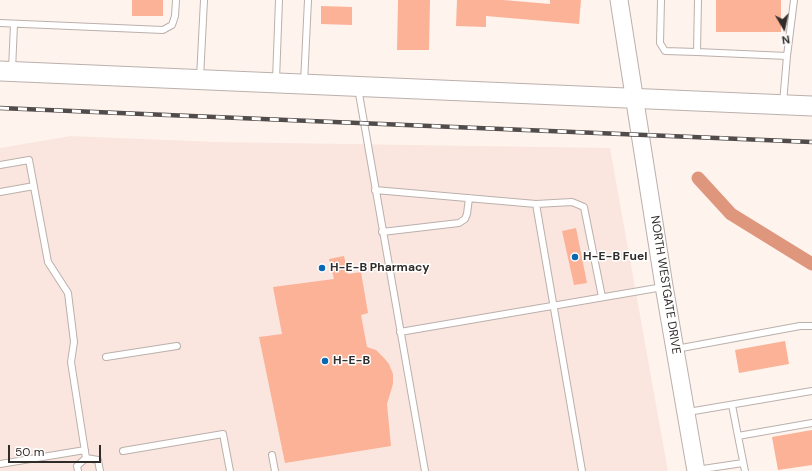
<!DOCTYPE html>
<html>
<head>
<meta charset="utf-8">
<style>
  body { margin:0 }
  #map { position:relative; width:812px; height:471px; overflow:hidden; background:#fff3ee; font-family:"DM Sans",sans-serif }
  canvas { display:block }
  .north { position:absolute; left:764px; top:8px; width:40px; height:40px; -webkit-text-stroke:3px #fff; paint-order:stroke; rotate:171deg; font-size:11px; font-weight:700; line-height:16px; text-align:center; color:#302c2a }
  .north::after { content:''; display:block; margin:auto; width:14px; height:18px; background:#302c2a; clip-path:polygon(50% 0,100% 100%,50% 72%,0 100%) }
  .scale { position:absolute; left:8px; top:445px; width:93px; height:18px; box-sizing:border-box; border:2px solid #302c2a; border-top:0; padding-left:5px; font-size:12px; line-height:14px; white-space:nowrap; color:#302c2a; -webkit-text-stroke:3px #fff; paint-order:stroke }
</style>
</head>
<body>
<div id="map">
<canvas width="812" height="471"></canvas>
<div class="north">N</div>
<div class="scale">50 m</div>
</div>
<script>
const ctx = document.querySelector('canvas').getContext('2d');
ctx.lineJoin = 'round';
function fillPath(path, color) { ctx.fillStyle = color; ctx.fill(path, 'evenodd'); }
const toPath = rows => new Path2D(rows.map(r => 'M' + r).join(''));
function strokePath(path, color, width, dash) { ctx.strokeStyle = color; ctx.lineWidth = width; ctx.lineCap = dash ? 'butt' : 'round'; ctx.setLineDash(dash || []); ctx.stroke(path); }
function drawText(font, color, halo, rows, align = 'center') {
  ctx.font = font + ' "DM Sans",sans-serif'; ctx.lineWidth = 3; ctx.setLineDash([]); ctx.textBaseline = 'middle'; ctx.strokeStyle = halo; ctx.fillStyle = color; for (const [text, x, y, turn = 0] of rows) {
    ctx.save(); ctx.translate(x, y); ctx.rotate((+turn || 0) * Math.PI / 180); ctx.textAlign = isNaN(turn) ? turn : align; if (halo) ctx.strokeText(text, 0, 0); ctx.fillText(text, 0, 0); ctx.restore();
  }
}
fillPath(toPath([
  [71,136,216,142,610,148,668,471,0,471,0,148]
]), '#fae6df');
strokePath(toPath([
  [698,178,731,214,812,264]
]), '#de977d', 13);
fillPath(toPath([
  [132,0,163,0,163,16,132,16],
  [398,0,430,0,429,50,397,50],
  [457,0,503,0,550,4,550,0,581,0,579,24,486,16,486,27,456,26],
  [716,0,781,0,781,32,716,32],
  [321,6,352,7,352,25,321,24],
  [576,228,587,283,574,285,562,231],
  [344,256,348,274,361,272,368,313,361,315,367,347,376,350,384,358,389,364,393,374,393,384,387,404,391,446,285,463,259,337,282,334,273,287,334,279,329,259],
  [785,341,789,364,739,373,735,350],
  [812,430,812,465,778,470,772,437]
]), '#fbb297');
const lane = toPath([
  [661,0,660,43,665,51,697,52],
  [698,0,697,52,787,56,783,103],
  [0,23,163,30,172,25,175,16,176,0],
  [787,56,794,0],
  [12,70,14,24],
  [200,78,204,0],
  [276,80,279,0],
  [304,83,308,0],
  [358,88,425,471],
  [0,165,29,160,48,262,68,293,74,342,71,362,86,458],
  [375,190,536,204,572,202,584,207,602,297],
  [0,192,34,186],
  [536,204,582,471],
  [382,232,459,223,465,219,467,214,469,198],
  [400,332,663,287],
  [676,349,800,326,812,326],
  [106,357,177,346],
  [732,405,738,436],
  [688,412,812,391],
  [123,451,223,434,230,471],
  [272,455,275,471],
  [86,458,98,460,100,471],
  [0,464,85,450],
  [696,470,743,463],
  [78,471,77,466,86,458],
  [745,471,738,436,812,423]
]);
const secondary = toPath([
  [619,0,664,286,696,471]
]);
const primary = toPath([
  [0,71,812,106]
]);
strokePath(lane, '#bbb0ac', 8);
strokePath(secondary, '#bbb0ac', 19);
strokePath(primary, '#bbb0ac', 21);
strokePath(lane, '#fff', 6);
strokePath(secondary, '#fff', 17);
strokePath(primary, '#fff', 19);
const rail = toPath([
  [0,108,812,142]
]);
strokePath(rail, '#514b49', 4.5);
strokePath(rail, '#fff', 3, [9]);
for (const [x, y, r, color] of [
  [575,257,4,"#0967b4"],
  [322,268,4,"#0967b4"],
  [325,361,4,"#0967b4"]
]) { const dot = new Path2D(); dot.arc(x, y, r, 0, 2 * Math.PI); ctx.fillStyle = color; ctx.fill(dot); strokePath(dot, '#fff', 1.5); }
drawText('bold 12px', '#302c2a', '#fff', [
  ["H-E-B Fuel",583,257],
  ["H-E-B Pharmacy",330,268],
  ["H-E-B",333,361]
], 'left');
drawText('12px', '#302c2a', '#fff', [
  ["NORTH WESTGATE DRIVE",665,285,81]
]);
</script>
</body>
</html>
